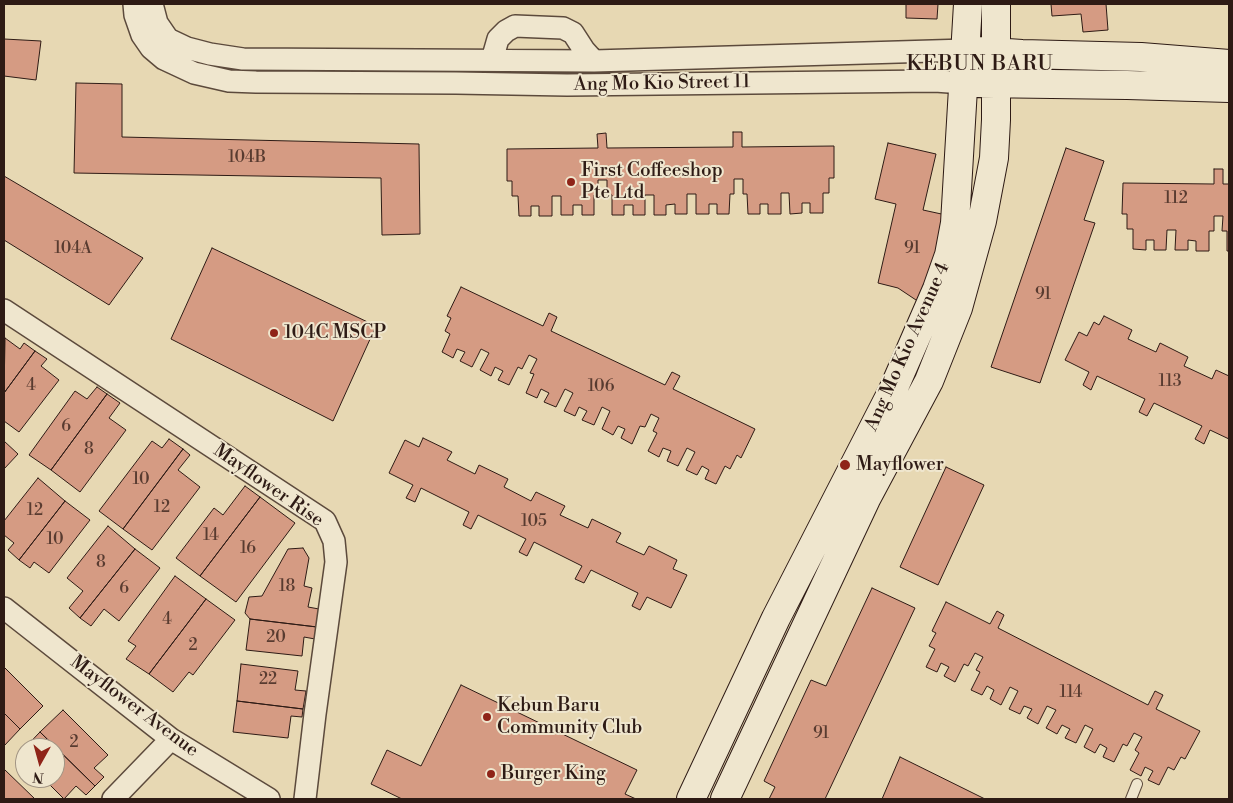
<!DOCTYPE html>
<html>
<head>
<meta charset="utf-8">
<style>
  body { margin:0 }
  #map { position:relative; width:1233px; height:803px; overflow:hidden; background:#e7d8b3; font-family:"Libre Bodoni",serif }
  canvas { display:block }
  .frame { position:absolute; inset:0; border:5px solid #2e1b15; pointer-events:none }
  .north { position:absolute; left:15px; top:738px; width:50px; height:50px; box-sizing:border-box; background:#efe6ce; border:1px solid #a29584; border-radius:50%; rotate:187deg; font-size:14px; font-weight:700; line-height:20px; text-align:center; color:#2e1b15 }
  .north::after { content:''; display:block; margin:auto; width:18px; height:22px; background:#8f2418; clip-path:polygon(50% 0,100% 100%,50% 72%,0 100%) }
</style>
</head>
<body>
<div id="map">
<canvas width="1233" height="803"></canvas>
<div class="frame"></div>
<div class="north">N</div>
</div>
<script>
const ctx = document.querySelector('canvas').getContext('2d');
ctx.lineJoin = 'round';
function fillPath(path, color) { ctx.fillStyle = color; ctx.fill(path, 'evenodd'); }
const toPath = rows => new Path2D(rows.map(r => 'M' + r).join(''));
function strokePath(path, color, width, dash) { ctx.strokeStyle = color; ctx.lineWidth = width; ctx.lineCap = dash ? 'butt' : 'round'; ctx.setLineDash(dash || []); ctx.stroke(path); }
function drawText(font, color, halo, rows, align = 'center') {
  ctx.font = font + ' "Libre Bodoni",serif'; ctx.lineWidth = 4; ctx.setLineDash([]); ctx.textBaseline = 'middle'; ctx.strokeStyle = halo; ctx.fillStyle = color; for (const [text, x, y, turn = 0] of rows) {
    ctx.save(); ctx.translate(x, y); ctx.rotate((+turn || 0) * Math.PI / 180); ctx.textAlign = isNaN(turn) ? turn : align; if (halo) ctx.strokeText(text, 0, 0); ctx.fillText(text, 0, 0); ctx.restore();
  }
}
const building = toPath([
  [906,4,938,4,937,19,906,18,906,4],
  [1051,4,1106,4,1108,30,1083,32,1081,14,1052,16,1051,4],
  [4,39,41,41,36,80,4,76,4,39],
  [76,83,122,84,122,137,419,144,420,234,382,235,381,178,74,173,76,83],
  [733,132,742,132,742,147,834,146,834,178,829,178,829,193,823,193,823,213,810,213,810,203,802,203,802,213,790,214,789,193,781,193,781,214,768,214,768,204,760,204,760,214,748,214,747,194,743,194,743,179,734,179,734,194,730,194,729,214,717,214,717,204,709,204,709,214,696,214,696,194,687,194,687,214,675,214,675,204,666,205,666,215,654,215,654,195,645,195,645,215,633,215,633,205,624,205,624,215,612,215,612,195,607,195,607,180,598,180,598,195,594,195,594,215,582,215,582,205,573,205,573,215,561,215,561,196,552,196,552,216,539,216,539,206,531,206,531,216,519,216,518,196,512,196,512,181,507,181,507,149,598,148,597,134,606,133,607,148,733,147,733,132],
  [888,143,936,154,923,210,946,215,925,306,898,288,878,283,896,204,875,199,888,143],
  [1066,148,1104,161,1084,220,1095,223,1040,383,991,367,1066,148],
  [1214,169,1223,169,1223,184,1229,184,1229,251,1227,251,1227,231,1222,231,1223,216,1214,216,1214,231,1209,231,1209,251,1196,251,1196,241,1188,240,1188,250,1175,250,1176,230,1167,230,1166,250,1154,250,1154,240,1146,240,1146,250,1133,249,1133,229,1127,229,1127,214,1122,214,1123,183,1214,184,1214,169],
  [4,176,143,258,109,305,4,240,4,176],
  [212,248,376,326,333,421,171,339,212,248],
  [461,287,543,326,549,313,557,317,551,331,665,385,672,372,680,376,673,389,755,429,741,458,737,455,730,469,725,466,716,484,705,479,709,470,702,466,697,475,686,470,695,452,687,448,678,466,667,461,671,451,663,448,659,457,648,451,657,433,653,431,659,418,651,414,645,427,640,426,632,444,621,438,625,429,618,426,613,435,602,429,610,411,602,407,594,425,582,420,587,411,579,407,575,416,564,411,573,393,565,389,556,407,544,402,549,393,541,389,537,398,526,393,534,374,530,373,537,359,529,355,522,369,518,367,509,385,498,380,503,371,495,367,491,376,480,370,489,353,481,349,472,367,460,361,465,352,457,349,453,358,442,352,450,334,445,331,451,318,447,316,461,287],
  [1104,316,1132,330,1128,339,1156,352,1160,343,1188,357,1184,366,1212,379,1216,370,1229,376,1229,439,1210,430,1204,444,1195,439,1202,426,1154,403,1147,416,1139,412,1145,399,1097,376,1091,390,1083,385,1089,372,1065,360,1079,332,1087,336,1094,322,1099,325,1104,316],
  [5,338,20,349,24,343,35,351,4,393,5,338],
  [35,351,47,359,41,366,59,380,19,432,4,421,4,393,35,351],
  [97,387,107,394,51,470,29,455,75,391,87,399,97,387],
  [107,394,120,403,109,418,126,430,80,492,51,470,107,394],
  [423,438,452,452,447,460,475,474,479,465,508,479,504,487,531,501,536,492,565,506,560,515,588,528,592,519,621,533,616,542,644,555,649,546,677,560,673,569,687,575,671,608,647,597,640,610,632,606,638,593,591,570,584,583,575,579,582,566,534,542,527,556,519,552,526,539,478,515,471,529,463,525,469,512,421,488,415,502,406,498,413,485,389,473,405,440,419,447,423,438],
  [169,439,183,449,123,529,99,511,152,441,162,448,169,439],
  [4,441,18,454,4,469,4,441],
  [183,449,190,455,178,470,200,487,152,550,123,529,183,449],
  [946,467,984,485,938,585,900,567,946,467],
  [38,478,65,501,19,560,8,550,14,543,4,535,4,521,38,478],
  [245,486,260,497,200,576,176,558,214,508,223,515,245,486],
  [260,497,295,523,236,602,200,576,260,497],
  [65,501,90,520,49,573,34,562,30,568,19,560,65,501],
  [108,526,135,549,80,618,69,608,83,591,67,578,108,526],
  [303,548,309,558,304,586,312,588,308,607,319,609,317,627,250,619,245,613,249,597,262,596,288,549,303,548],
  [135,549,160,568,119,621,104,609,91,626,80,618,135,549],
  [175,576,206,599,149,674,126,659,136,646,128,641,175,576],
  [872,588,915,608,825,799,769,799,775,787,764,781,811,680,826,686,872,588],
  [206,599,235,620,193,675,189,672,173,692,149,674,206,599],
  [946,602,990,624,997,611,1004,615,998,628,1148,705,1155,691,1163,695,1156,709,1200,731,1185,759,1181,757,1174,770,1168,767,1159,785,1148,780,1153,771,1145,767,1141,776,1130,770,1139,753,1135,750,1142,737,1134,733,1127,746,1123,744,1114,762,1103,757,1107,748,1100,744,1095,753,1084,747,1093,729,1085,725,1076,743,1065,738,1070,729,1062,725,1057,734,1046,728,1056,710,1047,706,1038,724,1027,718,1032,709,1024,706,1020,714,1009,709,1018,691,1010,687,1001,705,990,699,994,690,987,686,982,695,971,690,980,672,976,670,983,657,975,653,968,666,964,664,955,682,944,676,949,667,941,663,937,672,926,667,935,649,929,646,936,633,932,631,946,602],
  [250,619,317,627,315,639,304,637,302,656,246,650,250,619],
  [241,664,298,671,295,690,306,691,303,709,237,701,241,664],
  [4,667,43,706,20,729,4,713,4,667],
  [461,685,637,770,625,794,636,799,402,799,371,784,387,750,421,766,461,685],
  [237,701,303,709,302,717,291,716,288,738,233,732,237,701],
  [63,710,108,755,94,768,104,777,95,786,40,732,63,710],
  [4,713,20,729,4,746,4,713],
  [40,732,95,786,86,795,76,786,64,799,43,778,55,778,55,748,25,748,25,761,19,754,40,732],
  [900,757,985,799,882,799,900,757],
  [4,769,35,799,4,799,4,769]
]);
fillPath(building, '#d59b83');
strokePath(building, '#2e1b15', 1);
const lane = toPath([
  [1131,799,1137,784]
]);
const street = toPath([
  [134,4,135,15,142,35,151,48,164,59,194,73,229,81,256,82,456,83,567,85,935,81,963,83],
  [152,4,157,23,168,39,187,48,210,54,243,59,594,61,966,50],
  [492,60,498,39,506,31,515,26,563,28,573,33,584,50,594,61],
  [4,310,325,521,334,541,336,562,315,714,305,799],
  [4,608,171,739,269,799],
  [113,799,171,739]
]);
const secondary = toPath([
  [977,51,1022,54,1141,57,1229,64],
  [977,83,1127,85,1229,88],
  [691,799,776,618,893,390,937,289,949,255,955,223,968,4],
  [725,799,866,499,929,381,958,308,982,221,994,158,996,120,996,4]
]);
strokePath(lane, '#5c4a3c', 12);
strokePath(street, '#5c4a3c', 24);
strokePath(secondary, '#2e1b15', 30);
strokePath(lane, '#efe6ce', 10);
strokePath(street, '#efe6ce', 21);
strokePath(secondary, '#efe6ce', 28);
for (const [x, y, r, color] of [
  [571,182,5,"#8f2418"],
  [274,333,5,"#8f2418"],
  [845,465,6,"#8f2418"],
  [487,717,5,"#8f2418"],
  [491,774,5,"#8f2418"]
]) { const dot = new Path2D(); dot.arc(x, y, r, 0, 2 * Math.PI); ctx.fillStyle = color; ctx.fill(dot); strokePath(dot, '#efe6ce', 2); }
drawText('16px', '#583b30', null, [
  ["104B",247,158],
  ["112",1176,199],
  ["104A",73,249],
  ["91",912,249],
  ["91",1043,295],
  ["113",1170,382],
  ["4",31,386],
  ["106",601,387],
  ["6",66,427],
  ["8",89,450],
  ["10",141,480],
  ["12",162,508],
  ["12",35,511],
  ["105",534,522],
  ["14",211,536],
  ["10",55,540],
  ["16",248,549],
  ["8",101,563],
  ["18",287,587],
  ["6",124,589],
  ["4",167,620],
  ["20",276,638],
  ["2",193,646],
  ["22",268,680],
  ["114",1071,693],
  ["91",821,734],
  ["2",74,743]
]);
drawText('19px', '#2e1b15', '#efe6ce', [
  ["Ang Mo Kio Street 11",662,84,-1],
  ["Ang Mo Kio Avenue 4",908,347,-66],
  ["Mayflower Rise",268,486,35],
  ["Mayflower Avenue",134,707,37]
]);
drawText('19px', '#2e1b15', '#efe6ce', [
  ["First Coffeeshop",581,171],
  ["Pte Ltd",581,193],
  ["104C MSCP",284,333],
  ["Mayflower",856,465],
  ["Kebun Baru",497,706],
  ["Community Club",497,728],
  ["Burger King",501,774]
], 'left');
ctx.letterSpacing = '1px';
drawText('21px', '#2e1b15', '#efe6ce', [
  ["KEBUN BARU",980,65]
]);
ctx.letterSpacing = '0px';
</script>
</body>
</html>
